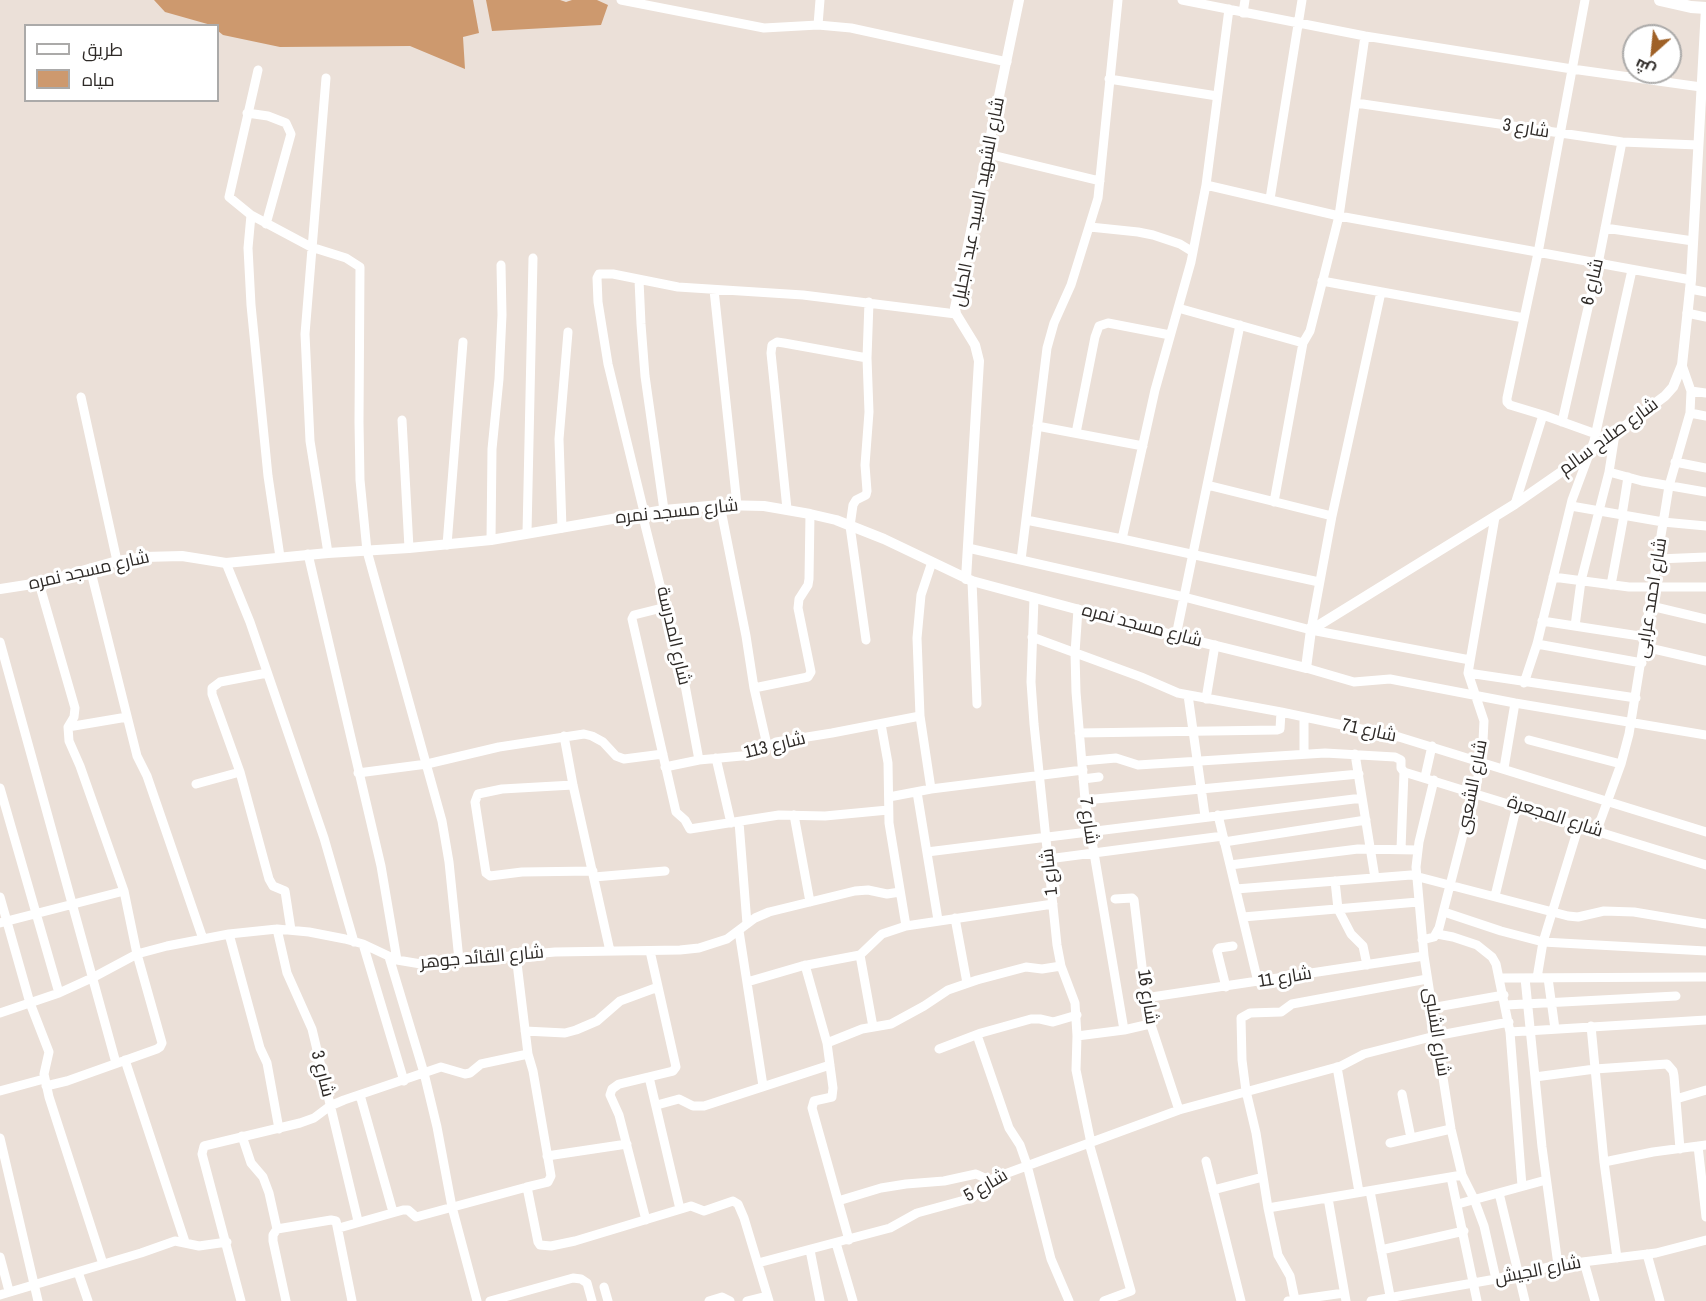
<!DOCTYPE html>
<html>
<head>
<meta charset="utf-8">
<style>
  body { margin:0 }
  #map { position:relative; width:1706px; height:1301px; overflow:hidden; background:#ebe0d8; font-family:"Archivo Narrow",Cairo,sans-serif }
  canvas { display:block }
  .legend { position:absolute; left:24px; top:24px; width:195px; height:78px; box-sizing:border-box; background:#fff; border:2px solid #abaaa9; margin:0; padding:8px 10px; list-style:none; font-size:18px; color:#2e2a27 }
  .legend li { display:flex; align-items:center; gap:12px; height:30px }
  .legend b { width:30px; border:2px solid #abaaa9 }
  .north { position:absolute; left:1622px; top:24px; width:60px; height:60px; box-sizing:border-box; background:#fff; border:2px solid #abaaa9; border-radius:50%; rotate:207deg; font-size:16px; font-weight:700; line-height:24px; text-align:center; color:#2e2a27 }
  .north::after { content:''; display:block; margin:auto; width:21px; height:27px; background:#9f6127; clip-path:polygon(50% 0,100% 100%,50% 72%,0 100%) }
</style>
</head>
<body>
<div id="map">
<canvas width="1706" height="1301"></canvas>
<ul class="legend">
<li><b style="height:8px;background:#fff"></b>طريق</li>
<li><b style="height:16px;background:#cd996e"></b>مياه</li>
</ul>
<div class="north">ش</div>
</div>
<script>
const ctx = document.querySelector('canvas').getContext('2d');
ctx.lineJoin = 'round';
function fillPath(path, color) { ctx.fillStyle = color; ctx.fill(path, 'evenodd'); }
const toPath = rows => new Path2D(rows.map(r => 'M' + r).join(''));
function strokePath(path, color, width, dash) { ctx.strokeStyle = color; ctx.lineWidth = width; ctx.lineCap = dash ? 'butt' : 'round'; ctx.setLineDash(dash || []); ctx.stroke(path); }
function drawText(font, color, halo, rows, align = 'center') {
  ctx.font = font + ' "Archivo Narrow",Cairo,sans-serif'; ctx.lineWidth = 6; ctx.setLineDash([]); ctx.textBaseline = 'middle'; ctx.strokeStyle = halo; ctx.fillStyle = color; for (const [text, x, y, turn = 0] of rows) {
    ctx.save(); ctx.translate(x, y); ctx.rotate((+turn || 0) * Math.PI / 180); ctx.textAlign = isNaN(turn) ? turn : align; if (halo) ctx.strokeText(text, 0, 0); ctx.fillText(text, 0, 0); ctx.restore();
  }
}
fillPath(toPath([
  [154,0,473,0,479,33,463,37,465,69,410,46,280,47,223,35,218,31,218,26,211,25,165,12],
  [486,0,560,0,566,2,572,0,597,0,608,5,601,25,492,31]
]), '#cd996e');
strokePath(toPath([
  [621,0,764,28,818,25,851,28,1007,62],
  [1182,0,1365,36,1572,69,1701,87],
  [1243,13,1245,0],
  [818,25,820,0],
  [326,78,305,334,310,441,328,553],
  [1109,79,1217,96],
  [1356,103,1622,142,1698,145],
  [247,113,268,116,286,123,291,134,266,224],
  [988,154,1100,181],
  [1206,185,1339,216,1691,280],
  [1270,199,1302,0],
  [251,215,229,197,258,70],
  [1090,227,1138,232,1153,235,1180,244,1193,252],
  [1605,228,1693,241],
  [639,280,641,324,645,376,664,510],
  [1322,281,1524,318],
  [1690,289,1706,292],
  [714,290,737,505],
  [1178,308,1303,343,1310,331,1339,216,1365,36],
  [1687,313,1706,317],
  [1691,391,1706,393],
  [81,397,117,561],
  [1690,413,1706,416],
  [1543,415,1596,434],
  [402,420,409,548],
  [1562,422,1598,264,1622,142],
  [1037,426,1143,446],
  [1076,433,1095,337,1099,326,1108,323,1170,335],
  [1675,462,1706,468],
  [1609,472,1642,481,1706,492],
  [1207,485,1332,516],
  [1274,502,1303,343],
  [1515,504,1543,415,1510,405,1507,402,1507,398,1538,253,1585,0],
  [720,505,746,636,754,688,767,745],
  [1571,506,1663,522,1706,526],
  [787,509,771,353,772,345,777,342,784,343,867,358],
  [644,512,608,364,598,302,597,278,599,274,613,274,678,287,803,295,956,314],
  [642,513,685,685,699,760],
  [1622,515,1628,477],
  [1026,520,1122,539,1155,390,1191,262,1206,185,1229,9],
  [562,528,559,439,568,332],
  [527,533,533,258],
  [1122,539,1319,582],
  [491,540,492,449,499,379,502,315,501,265],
  [447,545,463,342],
  [968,548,1184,597,1311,630,1470,660],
  [308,554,381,866,397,960],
  [280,557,268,476,251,305,248,248,251,215,311,247,346,258,360,267,359,422,360,480,367,551,442,821,449,862,459,960],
  [1658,559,1706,557],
  [1021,560,1047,348,1054,323,1071,285,1098,198,1118,0],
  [226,563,250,622,324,838,354,942],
  [90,568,137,756,147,776,203,939],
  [1553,577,1629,587,1706,587],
  [972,581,977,704],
  [39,583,75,708,74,717,68,727,69,741,80,766,124,891,137,954,162,1043,160,1047,157,1049,67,1081,46,1086],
  [1611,585,1624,515],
  [1034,598,1031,682,1034,724,1057,945,1061,966,1075,1003,1077,1036,1076,1070,1091,1143],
  [1651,606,1706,619],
  [666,607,634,615,632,619,676,812,685,820,690,829,779,815,825,816,888,810],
  [1078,609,1075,653,1076,692,1085,800,1124,1030],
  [1542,621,1646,637],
  [1575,626,1581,581,1609,472,1615,434],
  [1311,630,1332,516,1381,292],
  [1176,636,1240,325],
  [1032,637,1141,677,1178,693,1281,712,1399,737,1706,832],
  [866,640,850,526,853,505,856,500,866,495,867,491,865,465,869,412,867,358,869,302],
  [0,642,116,1063],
  [1537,644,1642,663],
  [1645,647,1706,661],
  [1306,668,1354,682,1390,679,1515,703,1706,735],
  [267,673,220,682,212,688,212,694,240,772,269,879,273,886,285,891,291,930],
  [1468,673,1636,698],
  [1524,683,1537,644,1572,500,1594,441,1632,270],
  [754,688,808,677,811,672,798,608,799,599,808,585,809,579,810,514],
  [1188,695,1205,816],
  [1206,699,1215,645],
  [1304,717,1304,754],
  [881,724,888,763,889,823,906,926],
  [68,727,127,717],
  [1079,733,1277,730,1280,729,1281,712],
  [564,736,573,785,610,951],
  [1529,740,1621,764],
  [1355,754,1375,878],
  [716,758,731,823],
  [1082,761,1116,758,1138,765,1325,753,1395,757,1401,760,1401,768,1404,772,1401,849],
  [665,767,699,760,752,755,776,742,832,733,920,716],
  [1504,768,1515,703],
  [1404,772,1706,865],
  [358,773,427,764,499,747,584,734,592,736,603,742,616,756,624,759,663,754],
  [1425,777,1432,746],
  [1083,779,1099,777],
  [1434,780,1419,842,1416,867,1424,956,1451,1129,1462,1175,1474,1199,1484,1226,1496,1279],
  [196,784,240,772],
  [573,785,502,789,478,794,475,802,486,873,490,876,522,872,593,871],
  [0,788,59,993],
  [931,789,920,716,917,638,921,595,932,562],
  [917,792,938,920],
  [889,797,931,789,1083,770],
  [1085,800,1359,774],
  [794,815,810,902],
  [1218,815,1258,982],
  [739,822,747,924],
  [1597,830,1621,764,1629,734,1669,486,1690,413,1691,391,1682,365],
  [1224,842,1366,820],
  [927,852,1362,798],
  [1048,859,1223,836],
  [1230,865,1358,849,1418,850],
  [594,877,665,871],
  [1335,881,1338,909,1351,934,1363,946,1367,965],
  [1236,889,1411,875,1568,916,1578,917,1604,911,1634,912,1706,924],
  [1495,896,1517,805],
  [0,897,30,1003,49,1052,44,1074,49,1097,103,1264],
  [1115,899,1132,898,1134,900,1148,1016,1179,1110],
  [1444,912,1501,931,1543,942,1706,951],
  [1243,917,1418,902],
  [955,918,967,983],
  [0,923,124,891],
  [277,929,287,973,312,1029,358,1221],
  [739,931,763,1086],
  [229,934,260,1048,267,1063,279,1129],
  [1437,934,1453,937,1477,945,1492,957,1496,964,1510,1032,1522,1186],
  [1422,940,1434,937,1439,928,1482,761,1484,721,1468,673,1495,517],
  [363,944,404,1081],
  [516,955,528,1054,533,1071,551,1176,548,1182,527,1187,538,1242,540,1245,551,1246,575,1241,691,1206,704,1211,733,1201,738,1204,744,1218,769,1301],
  [860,955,873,1027],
  [389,957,424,1073,437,1127,452,1207,477,1301],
  [805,965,827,1043,833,1088,832,1097,814,1101,812,1108,849,1240],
  [1500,978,1706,977],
  [1525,978,1542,1147,1558,1265],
  [1537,978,1543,942,1579,825],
  [1548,978,1555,1029],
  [747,982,802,966,860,955,882,934,906,926,1053,904],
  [1226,987,1217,951,1219,948,1233,946],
  [1145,998,1424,956],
  [1506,1005,1676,996],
  [1431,1008,1504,995],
  [0,1013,59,993,94,977,137,954,167,946,229,934,277,929,309,932,345,939,363,944,397,960,421,964,555,952,680,950,699,948,727,939,755,918,769,912,855,891,868,890,887,894,900,892],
  [1591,1026,1604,1162,1617,1258],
  [525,1031,565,1033,576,1030,597,1021,620,1001,658,987],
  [1510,1032,1706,1020],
  [977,1035,1009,1128,1020,1145,1027,1165,1051,1259,1069,1301],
  [1077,1036,1124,1030,1150,1024],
  [827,1043,862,1029,891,1024,924,1006,948,990,977,980,1026,967,1042,969,1061,966],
  [939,1049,981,1033,1031,1019,1040,1019,1053,1022,1077,1015],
  [125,1060,185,1242],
  [1337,1067,1359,1192],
  [649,1077,680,1209],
  [1535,1077,1595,1069,1667,1064,1673,1071,1674,1076,1680,1149],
  [0,1091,44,1079],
  [1402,1094,1411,1138],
  [360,1095,393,1212],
  [1676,1099,1706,1090],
  [657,1105,679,1099,693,1106,704,1106,830,1065],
  [242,1136,251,1163,263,1177,269,1193,277,1229,273,1235,273,1241,286,1301],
  [0,1138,38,1301],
  [1089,1143,1131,1291,1104,1301],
  [1390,1143,1451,1129],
  [1698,1146,1706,1217],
  [547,1156,627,1144],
  [1206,1161,1241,1301],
  [1604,1162,1653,1152,1706,1145],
  [1451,1177,1477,1301],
  [1213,1190,1263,1177],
  [1370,1191,1391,1301],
  [1499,1193,1525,1301],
  [1328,1198,1346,1301],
  [838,1201,881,1188,906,1184,944,1181,976,1174,985,1178,988,1182],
  [1458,1204,1546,1180],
  [1268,1208,1462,1175],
  [646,1220,619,1115,610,1095,612,1089,619,1084,673,1071,676,1067,650,951],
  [339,1228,403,1210,408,1210,416,1217,527,1187],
  [277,1229,331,1220,336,1221,352,1301],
  [836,1243,853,1301],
  [810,1250,820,1301],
  [1381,1250,1464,1231],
  [1647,1254,1660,1301],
  [0,1257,9,1291],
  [1584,1262,1595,1301],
  [758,1263,890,1228,917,1213,972,1198,994,1178,1179,1110,1341,1066,1364,1054,1435,1036,1509,1022],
  [78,1272,88,1301],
  [604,1287,608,1301],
  [0,1295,141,1253,175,1241,199,1246,227,1242],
  [1295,1300,1290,1276,1278,1255,1268,1208,1256,1133,1246,1091,1242,1060,1241,1018,1250,1013,1281,1012,1292,1004,1427,979],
  [241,1301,202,1154,204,1146,300,1123,314,1118,330,1106,344,1100,441,1067,465,1074,470,1073,481,1064,528,1054],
  [490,1301,573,1278,581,1279,587,1283,592,1301],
  [709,1301,722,1297,730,1301],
  [747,1301,767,1296],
  [1288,1301,1344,1293],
  [1371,1301,1496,1279,1558,1265,1656,1253,1706,1240]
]), '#fff', 9);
strokePath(toPath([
  [966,579,979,361,975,345,956,314,955,308,1019,0],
  [0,589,39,583,117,561,144,557,182,556,226,563,328,553,409,548,491,540,664,510,720,505,764,506,810,514,836,520,884,539,972,581,1176,636,1306,668,1311,630,1515,504,1590,452,1665,396,1673,387,1682,365,1691,280,1706,8]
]), '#fff', 10);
strokePath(toPath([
  [1660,0,1691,7,1706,8]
]), '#fff', 12);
drawText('18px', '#2e2a27', '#fff', [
  ["شارع 3",1526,129,9],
  ["شارع الشهيد السيد عبد الجليل",979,202,-79],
  ["شارع 6",1593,282,-77],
  ["شارع صلاح سالم",1609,437,-36],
  ["شارع مسجد نمره",677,512,-6],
  ["شارع مسجد نمره",89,571,-13],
  ["شارع احمد عرابى",1652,598,-81],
  ["شارع مسجد نمره",1142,626,15],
  ["شارع المدرسة",673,636,77],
  ["شارع 71",1369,731,12],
  ["شارع 113",775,746,-14],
  ["شارع الشعبى",1473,787,-79],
  ["شارع المجعرة",1555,817,18],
  ["شارع 7",1088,821,82],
  ["شارع 1",1050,872,-96],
  ["شارع القائد جوهر",482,958,-5],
  ["شارع 11",1285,978,-9],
  ["شارع 16",1147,997,81],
  ["شارع الشلبى",1436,1032,81],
  ["شارع 3",322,1074,76],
  ["شارع 5",986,1186,-30],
  ["شارع الجيش",1538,1271,-11]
]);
</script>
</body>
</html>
